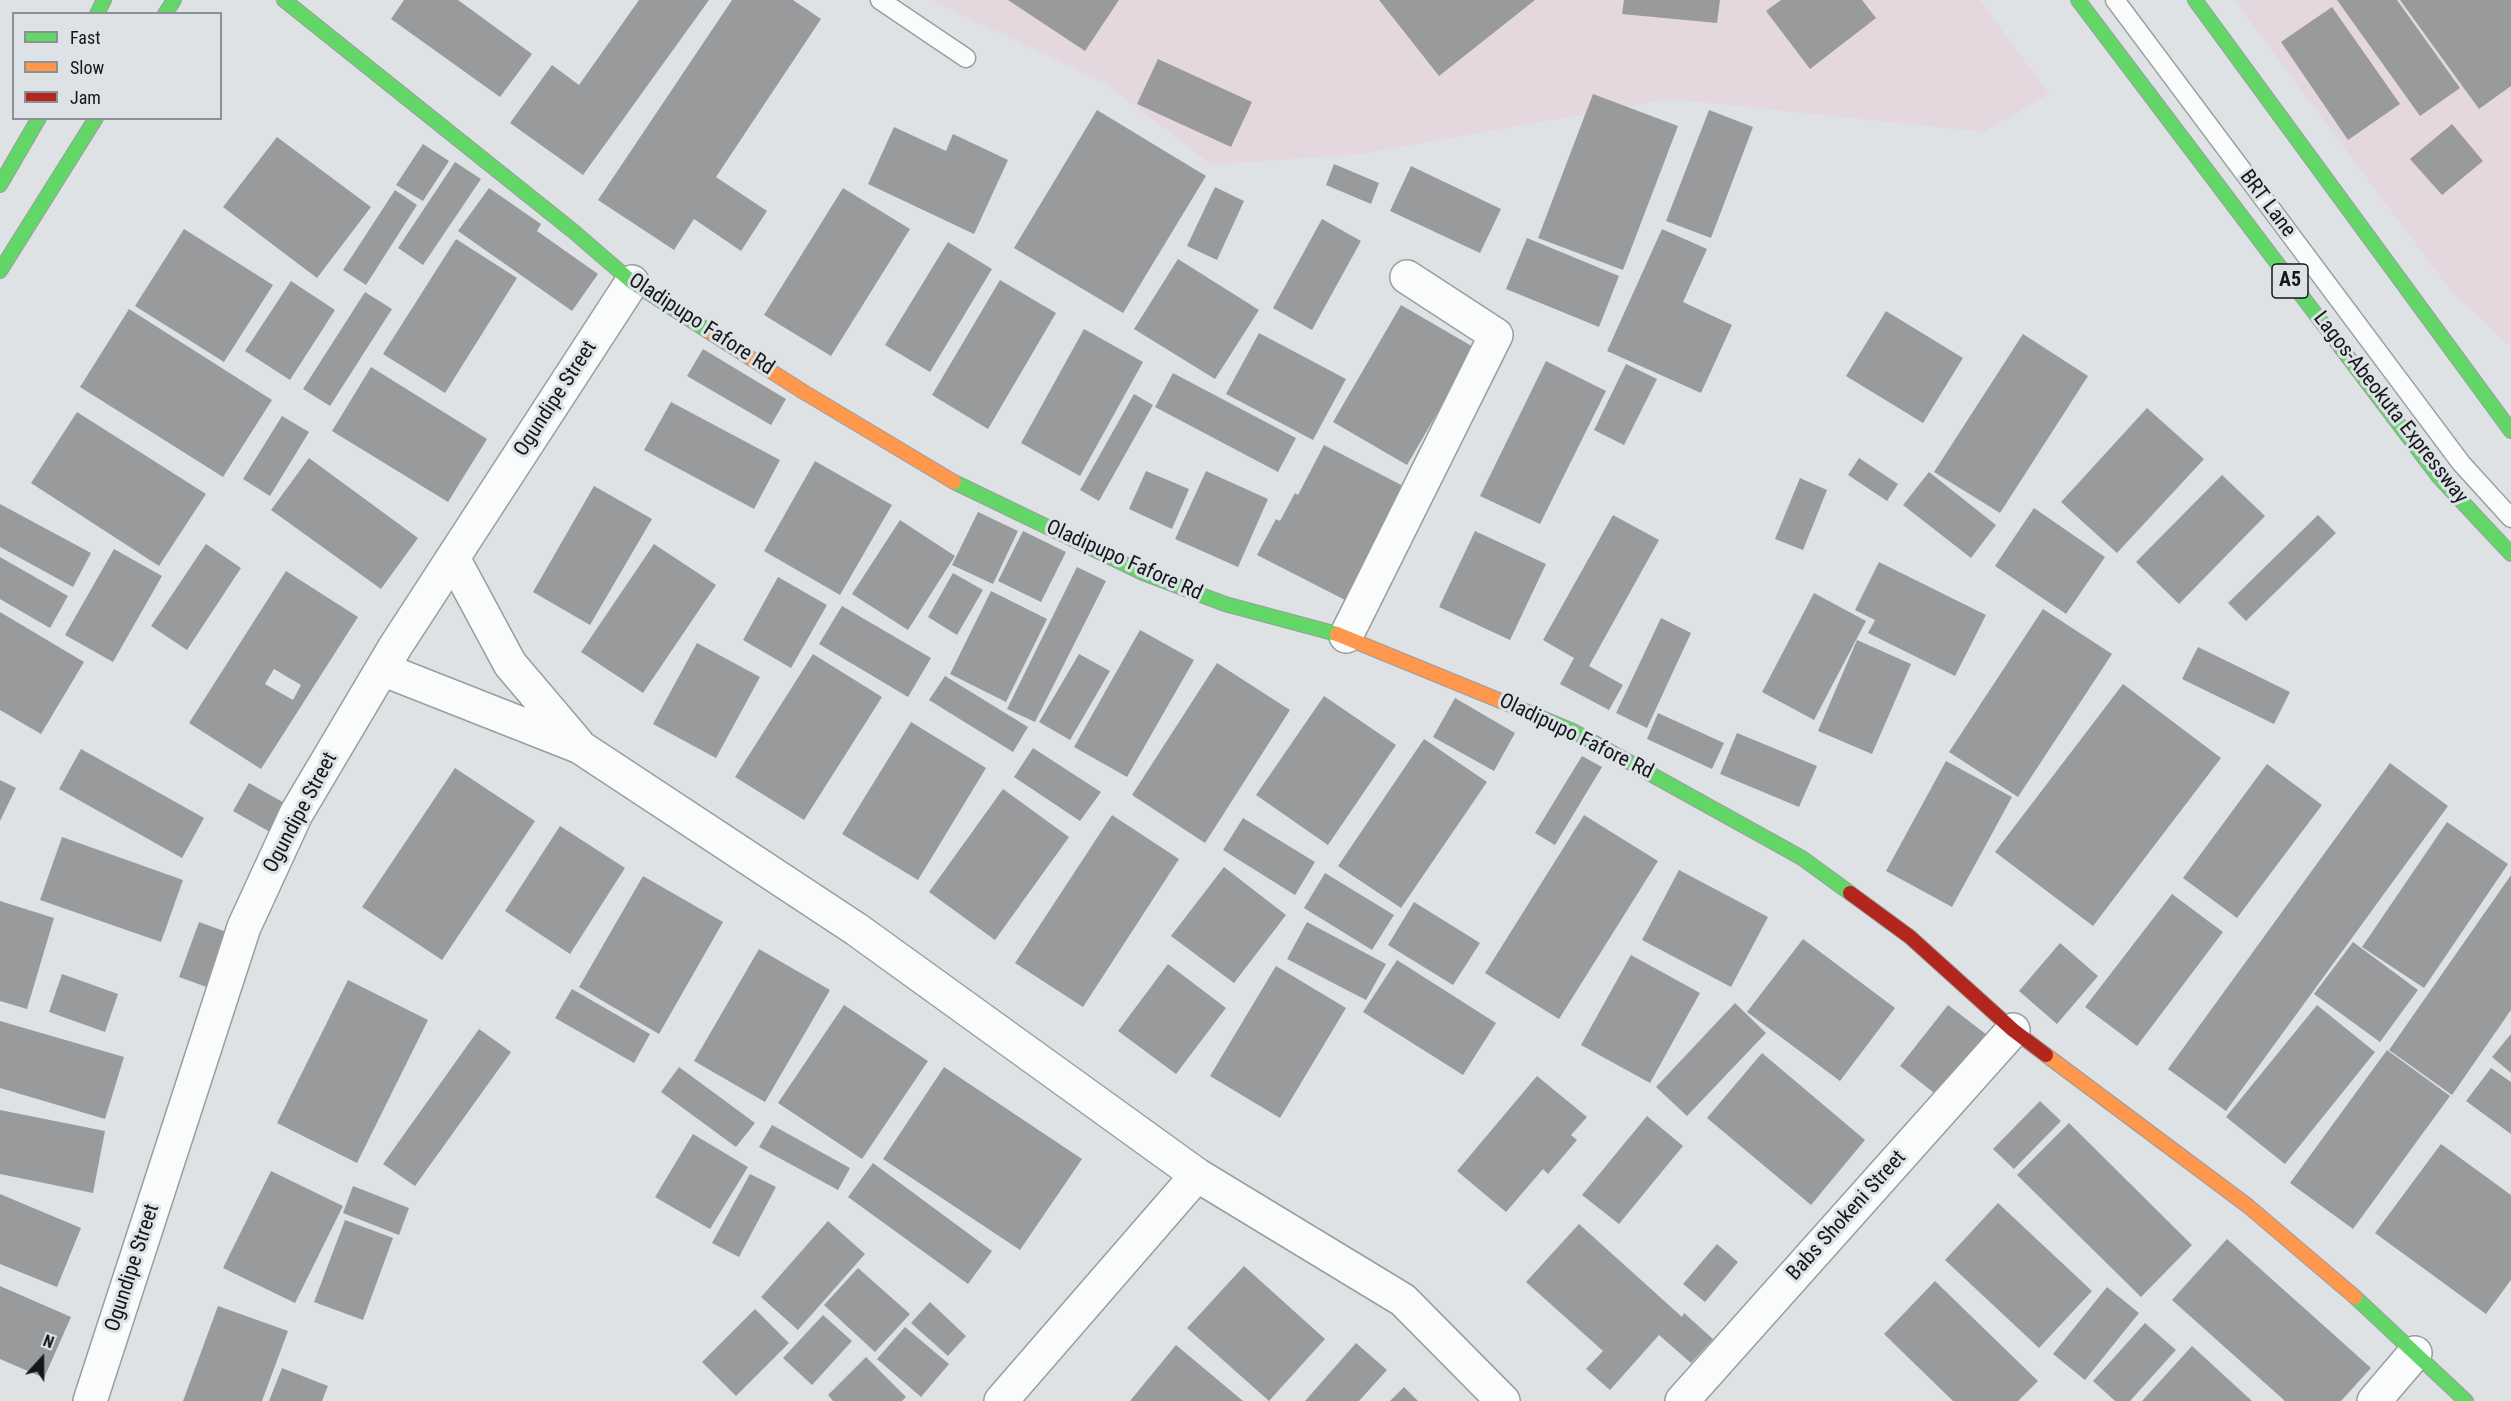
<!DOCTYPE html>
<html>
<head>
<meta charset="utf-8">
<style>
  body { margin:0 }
  #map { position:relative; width:2511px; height:1401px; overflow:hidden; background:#dfe2e5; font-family:"Roboto Condensed",sans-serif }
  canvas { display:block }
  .legend { position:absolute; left:12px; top:12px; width:210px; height:108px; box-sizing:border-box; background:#dde2e7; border:2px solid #8d9094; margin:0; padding:8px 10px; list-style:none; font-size:18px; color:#141618 }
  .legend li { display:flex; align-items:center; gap:12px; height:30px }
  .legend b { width:30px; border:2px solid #8d9094 }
  .north { position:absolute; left:12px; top:1329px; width:60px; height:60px; -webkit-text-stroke:4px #dde2e7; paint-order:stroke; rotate:21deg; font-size:16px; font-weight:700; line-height:24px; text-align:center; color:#141618 }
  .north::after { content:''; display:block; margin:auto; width:21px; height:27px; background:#141618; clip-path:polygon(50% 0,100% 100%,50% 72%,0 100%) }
</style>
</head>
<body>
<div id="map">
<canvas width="2511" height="1401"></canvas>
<ul class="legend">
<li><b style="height:8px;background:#63d668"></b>Fast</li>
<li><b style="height:8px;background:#ff974d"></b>Slow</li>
<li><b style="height:8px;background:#b3261e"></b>Jam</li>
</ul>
<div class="north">N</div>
</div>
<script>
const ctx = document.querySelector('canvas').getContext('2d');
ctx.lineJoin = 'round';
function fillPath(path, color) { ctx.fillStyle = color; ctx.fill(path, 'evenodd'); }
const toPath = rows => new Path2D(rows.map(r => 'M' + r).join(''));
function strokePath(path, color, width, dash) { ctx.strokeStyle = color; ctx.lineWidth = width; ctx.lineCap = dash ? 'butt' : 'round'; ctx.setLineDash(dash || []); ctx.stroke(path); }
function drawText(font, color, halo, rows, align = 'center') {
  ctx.font = font + ' "Roboto Condensed",sans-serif'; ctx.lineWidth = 6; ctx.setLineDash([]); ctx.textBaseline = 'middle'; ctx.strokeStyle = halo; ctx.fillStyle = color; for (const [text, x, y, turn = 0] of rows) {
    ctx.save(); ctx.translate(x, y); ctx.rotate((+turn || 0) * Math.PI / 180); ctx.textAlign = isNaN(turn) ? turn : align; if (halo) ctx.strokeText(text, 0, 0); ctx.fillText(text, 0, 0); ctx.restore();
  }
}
fillPath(toPath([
  [931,0,1980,0,2049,94,1984,132,1670,99,1361,154,1212,165,1106,84],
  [2234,0,2511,0,2511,347,2451,291]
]), '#e4d8de');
fillPath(toPath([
  [404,0,458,0,532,54,500,97,391,19],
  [639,0,709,0,583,175,510,123,552,65,579,85],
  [732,0,793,0,821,19,716,177,767,211,741,251,694,219,674,250,598,200],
  [1008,0,1119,0,1085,51],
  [1379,0,1535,0,1439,76],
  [1624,0,1720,0,1717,23,1622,14],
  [1781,0,1862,0,1876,18,1810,69,1766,11],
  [2337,0,2397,0,2460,88,2420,116],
  [2400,0,2511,0,2511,86,2479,109],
  [2332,7,2400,104,2348,140,2281,42],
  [1158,59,1252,102,1231,147,1137,104],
  [1593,94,1678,126,1623,270,1538,238],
  [1097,110,1206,176,1123,313,1014,248],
  [1709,110,1753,127,1711,238,1666,221],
  [2452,124,2483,161,2442,195,2410,159],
  [894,127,946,151,953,134,1008,160,974,234,868,184],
  [277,137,371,207,317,278,223,207],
  [423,144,449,161,423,201,396,185],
  [455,162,481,179,423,265,398,248],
  [1334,164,1379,183,1371,204,1326,185],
  [1411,166,1501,209,1480,253,1390,211],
  [1215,187,1244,201,1217,260,1187,246],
  [489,188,541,224,537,231,598,274,572,311,458,231],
  [843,188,910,229,831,356,764,315],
  [395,190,417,205,366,285,343,270],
  [1322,219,1361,241,1312,330,1273,308],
  [184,229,273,285,224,362,135,306],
  [1662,229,1707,249,1683,302,1732,325,1701,393,1607,351],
  [1527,238,1619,276,1599,327,1506,289],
  [456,239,517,278,445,393,383,354],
  [948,242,992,269,930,372,885,345],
  [1178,259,1259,310,1215,379,1134,329],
  [1000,280,1056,313,988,429,932,395],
  [291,281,335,310,290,380,245,351],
  [365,292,392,309,330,406,303,389],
  [1401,305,1475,348,1407,465,1333,422],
  [129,309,272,400,223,477,80,387],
  [1886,311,1963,358,1923,423,1846,376],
  [1084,329,1143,362,1080,476,1021,443],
  [1259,333,1346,379,1313,440,1226,394],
  [2023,334,2088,376,2000,513,1934,472],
  [703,349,786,399,771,425,687,376],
  [1546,361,1606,391,1540,524,1480,496],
  [1626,364,1657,379,1624,445,1594,430],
  [371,367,487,439,448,502,332,431],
  [1173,373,1296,438,1278,472,1155,407],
  [1134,394,1153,405,1099,501,1080,490],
  [671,402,780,460,754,509,644,450],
  [2147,408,2204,459,2117,553,2061,502],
  [77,412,206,494,159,566,31,483],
  [282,416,309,432,270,496,243,479],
  [1324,445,1407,488,1349,602,1257,555,1276,519,1280,521,1295,493,1298,495],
  [309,458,418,538,381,589,271,510],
  [1859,458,1898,484,1887,501,1848,475],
  [815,461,892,505,840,595,764,551],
  [1146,471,1189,489,1172,529,1129,509],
  [1206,471,1268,499,1238,567,1175,539],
  [1929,472,1996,525,1971,558,1903,505],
  [2222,475,2265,516,2179,604,2136,562],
  [1800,478,1827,490,1803,550,1775,539],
  [594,486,652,519,590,625,533,592],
  [0,504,91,553,73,587,0,547],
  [2034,508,2105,557,2066,614,1995,566],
  [978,512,1018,531,993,584,952,565],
  [1613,515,1659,540,1589,666,1623,685,1609,710,1560,684,1574,658,1543,640],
  [2318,515,2336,533,2246,621,2228,603],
  [900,520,955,556,908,630,852,594],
  [1023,531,1066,552,1041,602,998,581],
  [1475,531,1546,564,1510,640,1439,607],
  [206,544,241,568,187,650,151,626],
  [654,544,716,585,643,693,581,652],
  [114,549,162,576,113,662,65,635],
  [0,557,68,596,50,628,0,599],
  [1879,562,1986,615,1955,676,1868,633,1875,620,1855,610],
  [1077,567,1106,581,1035,722,1007,709],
  [286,571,358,617,261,769,189,723],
  [274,669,301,685,293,700,265,684],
  [953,573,983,590,957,635,928,617],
  [778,577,827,605,791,668,743,640],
  [991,591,1047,619,1006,702,950,674],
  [1814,593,1866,621,1814,720,1762,692],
  [842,606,931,658,908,697,819,644],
  [2043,609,2112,654,2018,797,1949,752],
  [0,612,84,662,41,734,0,710],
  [1661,618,1691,633,1647,728,1616,713],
  [1140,630,1194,660,1127,777,1074,747],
  [1857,640,1911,664,1872,754,1818,731],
  [697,643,760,677,716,758,653,724],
  [2198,647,2290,692,2274,724,2182,679],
  [813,654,882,697,804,820,735,777],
  [1079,654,1110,671,1070,740,1039,722],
  [1217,663,1290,710,1205,843,1132,795],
  [945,676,1028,727,1013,752,929,700],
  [2123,684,2221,758,2093,926,1995,852],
  [1324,696,1396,745,1328,845,1256,795],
  [1455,698,1515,733,1494,771,1433,737],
  [1658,713,1724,743,1712,769,1647,739],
  [911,722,986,768,918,880,842,834],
  [1737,733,1817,766,1799,807,1720,774],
  [1424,739,1487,782,1401,908,1338,866],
  [1033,748,1101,792,1080,821,1014,777],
  [81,749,204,818,182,858,59,789],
  [1582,756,1602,767,1555,845,1535,833],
  [1946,761,2012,797,1952,907,1886,871],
  [2390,763,2448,806,2226,1111,2168,1069],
  [2267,764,2322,805,2237,918,2183,878],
  [455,768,535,821,442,960,362,907],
  [0,780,16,788,0,821],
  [249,783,286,804,270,832,233,811],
  [1003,789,1069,837,995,940,929,892],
  [1112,815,1179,859,1083,1007,1015,963],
  [1584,815,1658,861,1559,1019,1485,973],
  [1243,818,1315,862,1295,895,1223,850],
  [2447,822,2508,864,2424,988,2362,947],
  [560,826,625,868,570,954,505,911],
  [62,837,183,880,161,942,40,900],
  [1224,867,1286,915,1234,983,1171,936],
  [1679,870,1768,917,1731,987,1642,940],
  [1325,873,1394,915,1372,950,1304,908],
  [2511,875,2511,1010,2452,1095,2389,1050],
  [643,876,723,922,659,1034,579,987],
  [2172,894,2223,932,2137,1046,2085,1007],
  [0,901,54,918,27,1009,0,1001],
  [1414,902,1480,943,1453,985,1388,945],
  [199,922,232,934,212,989,179,977],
  [1307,922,1386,964,1366,1000,1287,959],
  [1803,939,1895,1008,1840,1081,1747,1012],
  [2353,942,2418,990,2380,1042,2314,994],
  [2060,943,2098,976,2057,1024,2019,991],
  [759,949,830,990,765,1102,694,1061],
  [1631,955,1700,993,1650,1083,1581,1045],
  [1397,960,1496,1023,1463,1075,1363,1012],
  [1168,964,1226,1008,1176,1074,1118,1031],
  [1276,966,1346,1008,1280,1118,1210,1076],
  [62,974,118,994,105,1032,49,1012],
  [348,980,428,1020,357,1163,277,1123],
  [572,989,650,1034,634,1063,555,1018],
  [1735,1003,1766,1033,1687,1116,1656,1087],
  [844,1005,928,1061,862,1159,778,1103],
  [1948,1005,1987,1035,1938,1096,1900,1066],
  [2317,1005,2375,1052,2285,1164,2226,1117],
  [0,1021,124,1057,105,1119,0,1088],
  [479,1029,511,1052,415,1186,383,1164],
  [2511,1034,2511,1073,2492,1057],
  [2387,1050,2450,1096,2353,1229,2290,1183],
  [1762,1053,1865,1140,1811,1205,1707,1118],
  [679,1067,755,1123,736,1147,661,1092],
  [944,1067,1082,1159,1020,1250,883,1159],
  [2491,1068,2511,1082,2511,1134,2466,1101],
  [1537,1076,1587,1117,1571,1135,1577,1140,1548,1174,1543,1169,1506,1212,1457,1171],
  [2040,1101,2061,1121,2014,1169,1993,1149],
  [0,1110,105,1131,93,1193,0,1174],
  [1647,1116,1683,1146,1619,1224,1582,1195],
  [2069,1123,2192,1245,2141,1297,2017,1175],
  [772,1125,850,1168,838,1190,759,1147],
  [693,1134,748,1167,710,1229,655,1197],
  [2441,1144,2511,1195,2511,1280,2486,1314,2375,1233],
  [873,1163,992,1251,968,1284,848,1197],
  [271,1171,343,1206,295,1303,223,1268],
  [750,1174,776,1187,739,1257,712,1243],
  [353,1186,409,1208,399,1235,343,1213],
  [0,1194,81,1228,57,1287,0,1264],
  [1998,1203,2092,1291,2039,1348,1945,1260],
  [345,1220,393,1238,363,1320,314,1302],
  [828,1221,865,1254,798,1330,761,1297],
  [1579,1224,1682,1317,1684,1313,1713,1339,1691,1363,1659,1335,1610,1390,1586,1369,1603,1351,1526,1282],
  [2227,1239,2371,1368,2341,1401,2285,1401,2172,1300],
  [1717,1244,1738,1262,1705,1302,1683,1284],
  [1244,1266,1325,1339,1269,1401,1187,1328],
  [858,1268,910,1314,875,1352,824,1305],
  [1935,1281,2038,1381,2018,1401,1953,1401,1884,1334],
  [0,1286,71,1317,44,1378,0,1359],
  [2107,1287,2139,1313,2085,1380,2053,1354],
  [930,1302,966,1336,948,1356,911,1323],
  [218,1306,288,1331,262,1401,183,1401],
  [755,1309,789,1343,736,1396,702,1362],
  [823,1315,852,1341,812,1385,783,1358],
  [2145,1323,2176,1350,2130,1401,2115,1401,2093,1381],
  [905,1327,949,1364,921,1397,877,1359],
  [1356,1343,1387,1370,1359,1401,1305,1401],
  [1176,1345,1243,1401,1130,1401],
  [2192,1346,2252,1401,2142,1401],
  [866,1357,906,1397,902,1401,833,1401,828,1395],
  [282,1368,328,1386,322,1401,269,1401],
  [1404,1387,1418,1401,1390,1401]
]), '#999a9c');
const lane = toPath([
  [880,0,966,58],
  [2115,0,2461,463,2511,518]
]);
const street = toPath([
  [453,558,510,664,577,743],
  [1346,636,1496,335,1407,277],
  [382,669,580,747,856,929,1197,1175,1403,1300,1503,1401],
  [90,1401,244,927,296,814,395,647,632,282],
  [1001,1401,1197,1175],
  [1682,1401,2013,1030],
  [2374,1401,2415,1353]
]);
const fast = toPath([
  [284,0,573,231,632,282,711,333],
  [2078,0,2438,476,2511,554],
  [2195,0,2511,431],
  [97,14,104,0],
  [165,14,174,0],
  [0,185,39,118],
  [0,271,96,118],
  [954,482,1143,573,1225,604,1337,634],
  [1535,715,1573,731,1802,858,1850,893],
  [2355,1297,2466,1401]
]);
const slow = toPath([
  [711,333,802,391,954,482],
  [1337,634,1535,715],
  [2046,1055,2248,1206,2355,1297]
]);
const jam = toPath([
  [1850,893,1910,937,2013,1030,2046,1055]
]);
strokePath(lane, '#9a9d9f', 21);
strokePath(street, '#9a9d9f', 36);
strokePath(fast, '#9a9d9f', 16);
strokePath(slow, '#9a9d9f', 16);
strokePath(jam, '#9a9d9f', 16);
strokePath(lane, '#fafbfb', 18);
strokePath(street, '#fafbfb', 33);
strokePath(fast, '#63d668', 14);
strokePath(slow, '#ff974d', 14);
strokePath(jam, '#b3261e', 14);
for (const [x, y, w] of [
  [2290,281,36]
]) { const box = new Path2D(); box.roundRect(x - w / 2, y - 17, w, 34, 4.5); ctx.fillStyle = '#dde2e7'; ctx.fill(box); strokePath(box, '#141618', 1.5); }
drawText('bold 20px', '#141618', null, [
  ["A5",2290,281]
]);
drawText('21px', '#141618', '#dde2e7', [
  ["BRT Lane",2267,204,53],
  ["Oladipupo Fafore Rd",701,325,33],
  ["Ogundipe Street",556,399,-57],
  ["Lagos-Abeokuta Expressway",2390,408,52],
  ["Oladipupo Fafore Rd",1124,561,24],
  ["Oladipupo Fafore Rd",1576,737,26],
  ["Ogundipe Street",301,813,-62],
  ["Babs Shokeni Street",1847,1216,-48],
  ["Ogundipe Street",133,1268,-72]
]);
</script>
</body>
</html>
